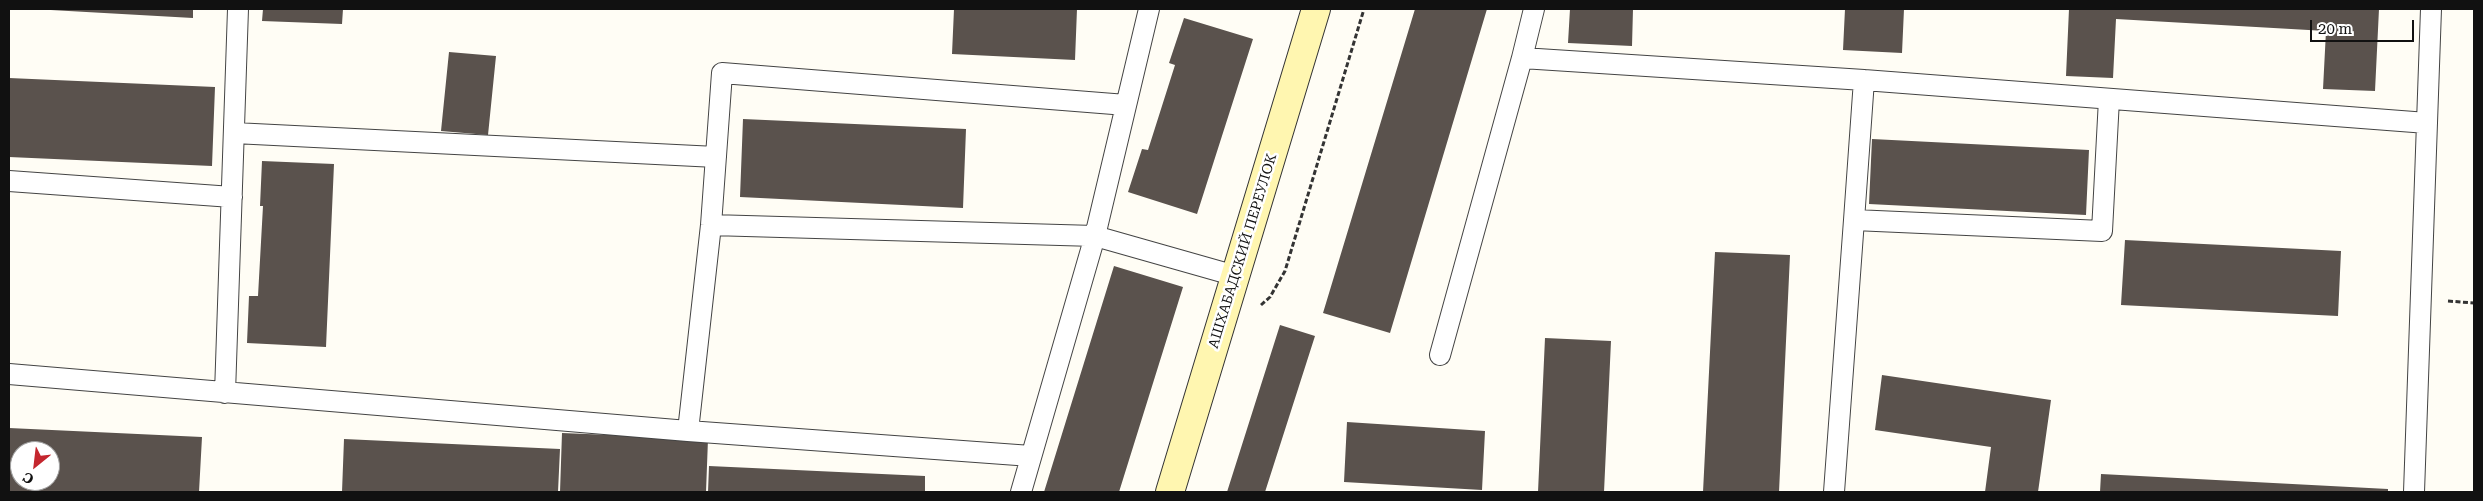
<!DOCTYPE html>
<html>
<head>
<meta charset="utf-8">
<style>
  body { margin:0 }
  #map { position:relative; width:2483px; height:501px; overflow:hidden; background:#fffdf5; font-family:"Roboto Serif",serif }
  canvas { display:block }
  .frame { position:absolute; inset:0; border:10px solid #111; pointer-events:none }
  .north { position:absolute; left:10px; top:441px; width:50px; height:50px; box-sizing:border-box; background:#fff; border:1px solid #a0a0a0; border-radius:50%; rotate:209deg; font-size:14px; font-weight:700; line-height:20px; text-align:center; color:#111 }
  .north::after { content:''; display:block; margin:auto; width:18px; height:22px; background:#c4262e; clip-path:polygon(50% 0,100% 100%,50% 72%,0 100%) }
  .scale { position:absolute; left:2310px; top:20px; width:104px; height:22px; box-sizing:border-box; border:2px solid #111; border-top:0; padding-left:6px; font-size:15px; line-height:18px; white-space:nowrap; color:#111; -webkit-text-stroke:4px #fff; paint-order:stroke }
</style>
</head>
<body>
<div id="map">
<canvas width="2483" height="501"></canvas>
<div class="frame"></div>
<div class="north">С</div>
<div class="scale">20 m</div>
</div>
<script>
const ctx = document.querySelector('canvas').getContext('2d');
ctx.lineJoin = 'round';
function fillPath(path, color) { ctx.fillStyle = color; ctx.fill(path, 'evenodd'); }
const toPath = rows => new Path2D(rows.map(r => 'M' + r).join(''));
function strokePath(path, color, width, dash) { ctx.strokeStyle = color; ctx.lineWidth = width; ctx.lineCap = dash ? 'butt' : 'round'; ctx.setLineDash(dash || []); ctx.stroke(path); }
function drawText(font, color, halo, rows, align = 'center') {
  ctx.font = font + ' "Roboto Serif",serif'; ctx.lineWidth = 5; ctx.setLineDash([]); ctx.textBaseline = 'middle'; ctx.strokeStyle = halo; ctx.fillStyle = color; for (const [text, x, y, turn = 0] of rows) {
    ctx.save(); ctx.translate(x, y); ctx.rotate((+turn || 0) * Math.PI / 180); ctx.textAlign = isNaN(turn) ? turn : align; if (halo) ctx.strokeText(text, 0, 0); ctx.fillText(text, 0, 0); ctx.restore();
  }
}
fillPath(toPath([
  [33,9,193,9,193,18],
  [263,9,343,9,342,24,262,21],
  [954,9,1077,9,1075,60,952,54],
  [1415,9,1487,9,1390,333,1323,313],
  [1570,9,1633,9,1632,46,1568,43],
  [1845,9,1904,9,1902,53,1843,50],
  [2069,9,2379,9,2375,91,2323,89,2326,31,2116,19,2113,78,2066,76],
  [1184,18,1253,39,1197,214,1128,192,1142,149,1148,150,1175,65,1169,63],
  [449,52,496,56,488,135,441,131],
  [9,78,215,87,212,166,9,157],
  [743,119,966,129,963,208,740,197],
  [1872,139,2089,150,2086,215,1869,204],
  [262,161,334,164,326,347,247,343,249,296,258,296,263,206,260,206],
  [2125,240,2341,251,2338,316,2121,305],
  [1715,252,1790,255,1779,492,1703,492],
  [1114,266,1183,287,1119,492,1044,492],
  [1280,325,1315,336,1265,492,1227,492],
  [1545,338,1611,341,1604,492,1538,492],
  [1882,375,2051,400,2038,492,1985,492,1991,447,1875,430],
  [1347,422,1485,431,1482,490,1344,482],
  [9,428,202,437,199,492,9,492],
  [20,451,50,451,50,481,20,481],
  [562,433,708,439,706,492,560,492],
  [344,439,560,449,558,492,342,492],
  [709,466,925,476,925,492,708,492],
  [2101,474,2388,489,2388,492,2100,492]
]), '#5a524d');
const service = toPath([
  [1534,9,1522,58,1864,80,2427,123],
  [1864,80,1854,220,2102,231,2109,99],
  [234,133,716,157],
  [9,181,232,197],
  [711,225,1095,236,1236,276],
  [1440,355,1522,58],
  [9,374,688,431,1031,456],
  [225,393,238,9],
  [688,431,711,225,722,73,1126,105],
  [1021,492,1095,236,1149,9],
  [1834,492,1854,220],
  [2414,492,2431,9]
]);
const secondary = toPath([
  [1170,492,1316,9]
]);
strokePath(service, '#444', 22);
strokePath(secondary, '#333', 30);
strokePath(toPath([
  [2448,301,2474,303],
  [1261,305,1270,297,1285,271,1364,9]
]), '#333', 3, [5, 2.5]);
strokePath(service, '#fff', 20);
strokePath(secondary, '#fff6b0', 28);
drawText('14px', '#111', '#fff', [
  ["АШХАБАДСКИЙ ПЕРЕУЛОК",1243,251,-73]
]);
</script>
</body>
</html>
